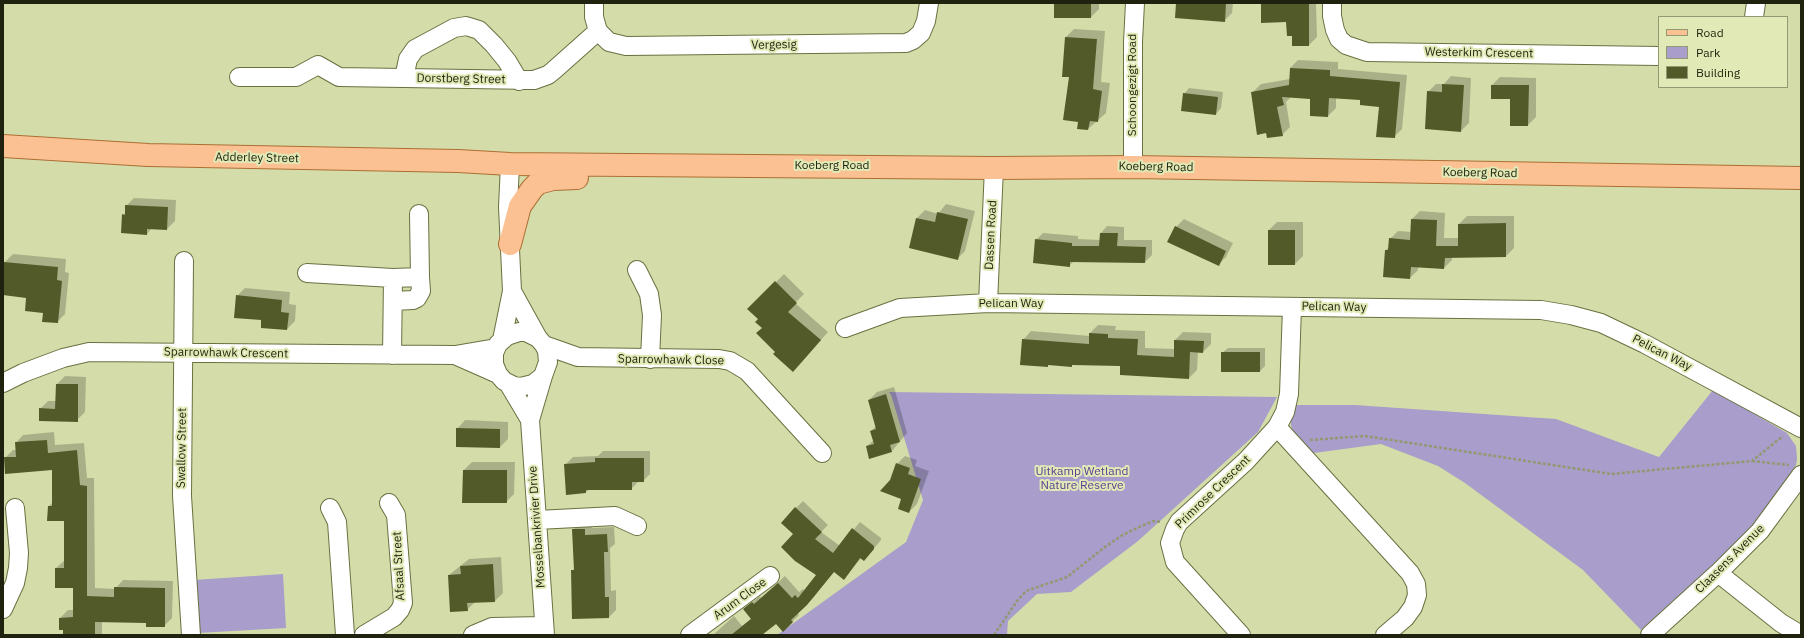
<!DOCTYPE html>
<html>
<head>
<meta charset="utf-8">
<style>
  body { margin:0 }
  #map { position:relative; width:1804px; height:638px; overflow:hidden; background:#d4dda9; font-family:"IBM Plex Sans",sans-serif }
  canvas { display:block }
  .frame { position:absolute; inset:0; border:4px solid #1f220e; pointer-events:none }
  .legend { position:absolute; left:1658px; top:16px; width:130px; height:72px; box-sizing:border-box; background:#e1eab6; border:1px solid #939a73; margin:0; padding:5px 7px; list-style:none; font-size:12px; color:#1f220e }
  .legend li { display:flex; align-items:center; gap:8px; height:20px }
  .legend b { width:20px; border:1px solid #939a73 }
</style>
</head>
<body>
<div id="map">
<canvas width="1804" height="638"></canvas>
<div class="frame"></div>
<ul class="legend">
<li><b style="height:5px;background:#fbc192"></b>Road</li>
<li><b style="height:11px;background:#a89dcb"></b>Park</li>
<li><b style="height:11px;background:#535a2a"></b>Building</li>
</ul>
</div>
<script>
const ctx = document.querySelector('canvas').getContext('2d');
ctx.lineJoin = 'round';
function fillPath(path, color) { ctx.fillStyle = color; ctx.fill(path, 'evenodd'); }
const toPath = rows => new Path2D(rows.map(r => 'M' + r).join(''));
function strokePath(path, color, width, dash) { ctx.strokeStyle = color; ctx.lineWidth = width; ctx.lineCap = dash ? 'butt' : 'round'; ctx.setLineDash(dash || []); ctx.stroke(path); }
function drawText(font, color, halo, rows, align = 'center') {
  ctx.font = font + ' "IBM Plex Sans",sans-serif'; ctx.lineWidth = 4; ctx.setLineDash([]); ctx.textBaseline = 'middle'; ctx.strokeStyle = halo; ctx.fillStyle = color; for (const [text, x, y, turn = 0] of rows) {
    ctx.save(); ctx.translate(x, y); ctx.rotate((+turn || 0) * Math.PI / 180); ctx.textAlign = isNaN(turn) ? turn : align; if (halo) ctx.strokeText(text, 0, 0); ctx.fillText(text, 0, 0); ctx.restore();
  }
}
fillPath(toPath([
  [1713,390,1787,433,1796,446,1797,459,1796,465,1762,515,1741,539,1641,630,1583,570,1465,483,1438,466,1381,444,1314,453,1294,432,1291,426,1291,417,1295,405,1355,405,1556,419,1659,457],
  [889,392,1277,397,1258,432,1138,541,1071,592,1037,594,1008,621,1007,635,777,635,906,542,923,500,891,395],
  [283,574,286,628,198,633,194,580]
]), '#a89dcb');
fillPath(toPath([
  [1055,3,1099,3,1099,9,1091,17],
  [1177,3,1233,3,1232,13,1224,21],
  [1262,3,1316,3,1317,37,1309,45,1293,34,1287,21],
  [1074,29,1105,31,1101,82,1110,83,1106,113,1088,129,1079,122,1071,76,1066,37],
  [1298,60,1338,62,1338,69,1407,75,1402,129,1394,137,1380,106,1361,99,1336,97,1336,108,1328,116,1312,98,1291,97,1286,102,1290,127,1282,135,1253,92,1261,84,1290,79,1290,68],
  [1451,76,1471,78,1469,123,1461,131,1428,92,1436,84,1444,84],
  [1500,77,1536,78,1536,117,1528,125,1511,125,1511,98,1492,85],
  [1189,88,1223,92,1221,108,1216,114,1184,94],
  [134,198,176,200,175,221,167,229,152,228,147,234,123,215,126,212,126,206],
  [946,204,975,211,965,251,957,259,917,218,925,210,938,214],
  [1420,211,1445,213,1444,238,1459,238,1459,224,1467,216,1514,216,1514,248,1506,256,1452,257,1452,260,1444,268,1418,266,1418,270,1410,278,1386,250,1389,247,1390,239,1398,231,1412,232,1412,219],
  [1184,219,1233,243,1226,257,1218,265,1176,227],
  [1277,222,1303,222,1303,256,1295,264,1269,230],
  [1107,226,1124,227,1124,240,1152,240,1152,255,1145,262,1074,261,1069,266,1036,240,1043,233,1078,236,1078,239,1100,240,1101,233],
  [13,254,66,259,65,272,69,273,65,314,57,322,27,297,3,294,5,262],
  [784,274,804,294,795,303,828,332,801,363,776,352,759,319,749,309],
  [245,288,290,292,289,304,296,305,295,321,287,329,263,319,237,296],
  [1098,325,1116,326,1115,330,1145,331,1145,348,1175,349,1175,340,1183,332,1211,333,1211,344,1203,352,1198,352,1197,370,1189,378,1121,365,1074,364,1071,366,1049,364,1047,366,1023,340,1031,331,1090,336,1090,333],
  [1228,348,1265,348,1265,366,1260,371,1222,353],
  [65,376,86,377,85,412,77,420,40,409,48,401,56,401,57,384],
  [894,387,907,433,892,451,870,457,867,446,874,440,871,431,876,426,869,400,877,392],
  [465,420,508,422,508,439,500,447,457,429],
  [54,432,55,445,84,443,87,478,94,478,95,588,115,589,123,580,173,581,172,618,164,626,148,622,102,622,102,635,64,635,60,618,68,610,74,610,74,587,56,568,65,560,65,520,49,506,53,502,53,469,5,458,13,450,16,450,16,443,23,435],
  [603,451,650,451,650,474,643,481,639,481,631,489,590,489,586,492,566,464,573,457,598,456],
  [905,456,917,460,915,466,929,471,917,504,909,512,891,480,897,464],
  [472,462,515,462,514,494,506,502,464,470],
  [803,501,828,525,821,532,840,546,860,522,881,538,881,540,864,560,862,557,844,579,834,571,814,597,798,613,799,615,792,622,776,622,760,635,713,635,734,616,742,626,752,618,744,609,760,596,761,598,785,576,799,592,803,589,805,591,817,575,795,534,796,508],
  [581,522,592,522,592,528,614,527,615,544,610,548,611,591,616,590,616,610,609,617,573,618,572,571,575,568,573,530],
  [501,557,503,593,495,601,475,602,467,610,449,575,469,559]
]), '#0003');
fillPath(toPath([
  [1054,3,1091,3,1091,18,1054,18],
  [1176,3,1226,3,1225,22,1175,18],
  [1261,3,1309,3,1309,46,1292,46,1292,36,1287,36,1286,22,1261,23],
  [1065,37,1097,39,1093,89,1102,91,1098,122,1090,121,1088,130,1077,129,1078,122,1063,120,1069,77,1062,77],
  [1290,68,1330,70,1330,76,1400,82,1395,138,1376,137,1379,107,1360,105,1360,100,1329,98,1328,117,1310,116,1310,99,1282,97,1284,105,1277,107,1283,136,1267,138,1266,133,1257,135,1251,92,1289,85],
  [1442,84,1464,85,1461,132,1425,129,1427,91,1442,92],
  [1491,85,1529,85,1528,126,1510,126,1510,99,1491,99],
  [1183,93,1218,97,1216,115,1181,111],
  [125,205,168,207,167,230,147,229,147,235,121,233,122,214,125,215],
  [937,212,968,219,958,260,909,248,916,218,935,222],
  [1411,219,1437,220,1436,246,1458,246,1458,224,1506,223,1506,257,1445,258,1444,269,1411,267,1410,279,1383,277,1385,250,1388,250,1389,238,1410,240],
  [1175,226,1226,251,1219,266,1167,242],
  [1268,230,1295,230,1295,265,1268,265],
  [1100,233,1118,233,1117,246,1146,247,1145,263,1070,262,1070,267,1033,263,1035,239,1072,243,1072,246,1099,246],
  [4,262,58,267,57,280,62,281,58,323,42,322,43,313,25,311,26,298,3,295],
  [775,281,797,303,788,312,821,340,793,372,773,354,775,352,756,333,762,328,755,322,758,319,747,309],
  [236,295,282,300,281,312,289,313,287,330,261,328,261,320,234,318],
  [1089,333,1108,334,1108,338,1138,339,1137,355,1174,357,1174,340,1204,341,1203,353,1190,352,1189,379,1120,375,1120,366,1072,365,1072,367,1048,365,1048,367,1020,365,1022,339,1089,344],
  [1221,352,1260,352,1260,372,1221,372],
  [56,384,78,384,78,422,39,421,39,408,55,409],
  [886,394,900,442,890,445,892,452,869,459,866,446,874,444,870,431,876,429,868,400],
  [456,428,500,429,500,448,456,447],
  [47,440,48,453,77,450,80,485,87,486,87,596,114,597,114,587,165,588,165,627,146,627,146,623,95,622,95,635,63,635,63,630,59,630,59,618,73,617,73,588,55,588,55,568,64,568,64,521,47,521,48,506,52,506,52,470,5,474,4,457,16,457,15,442],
  [595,458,644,458,644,482,632,482,632,490,586,490,586,493,566,495,564,464,595,462],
  [896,463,910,468,908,474,921,479,909,513,898,509,901,499,880,491,890,480],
  [463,470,507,470,507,503,462,503],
  [795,507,822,532,815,539,833,553,852,528,874,546,874,549,864,561,860,558,844,580,834,572,807,605,791,620,793,622,783,632,776,624,762,635,731,635,751,619,743,609,752,602,754,604,778,583,792,598,795,595,798,598,816,575,795,561,781,547,793,534,781,523],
  [572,529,585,529,585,535,607,534,608,552,604,552,605,597,609,597,609,618,572,619,571,570,574,570],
  [493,564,495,602,467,603,468,611,450,612,448,575,461,574,460,566]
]), '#535a2a');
const minor = toPath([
  [594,3,594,17,598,31,609,42,626,46,906,43,913,40,921,33,926,21,929,3],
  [1332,3,1332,16,1335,30,1339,39,1346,45,1367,52,1659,56],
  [1754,17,1756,3],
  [239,77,296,77,318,65,339,77,534,80,548,75,553,71,598,31],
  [404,78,408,59,415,49,454,28,466,26,479,30,494,45,507,61,519,81],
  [1133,167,1133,42,1135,3],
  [184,261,182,496,191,635],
  [637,270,649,294,652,315,650,359],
  [307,273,393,278,392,355],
  [393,278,420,277,419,214],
  [512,291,538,338,544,345,547,351,548,362,543,376,533,384,520,387,514,386,504,381,498,374,494,364,494,353,498,344,507,336,519,332,526,332,538,338],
  [394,301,413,300,417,298,421,291,420,277],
  [988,303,994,168],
  [845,328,900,308,988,303,1541,310,1571,315,1601,323,1645,344,1801,428],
  [502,340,512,291,508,207,510,164],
  [544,345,578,357,719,359,730,361,747,371,822,453],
  [455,355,498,374],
  [543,376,530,420,545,635],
  [3,383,23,373,63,358,89,352,455,355,496,348],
  [508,383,530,420],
  [1277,427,1410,573,1416,584,1417,595,1413,607,1405,618,1385,635],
  [330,508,337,522,345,635],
  [537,520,615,516,637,526],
  [1718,573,1781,623,1801,635],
  [3,609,15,583,18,568,19,553,15,508],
  [364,635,394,617,400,610,403,603,396,515,389,503],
  [473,635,492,627,544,626],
  [690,635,770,576],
  [1241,635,1175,562,1170,543,1175,529,1179,522,1246,461,1277,427,1285,412,1289,394,1292,307],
  [1650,635,1718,573,1760,531,1801,475]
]);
const major = toPath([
  [3,146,148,155,458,161,510,164,994,168,1133,167,1801,178],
  [510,244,520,206,532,189,538,183,553,179,577,178]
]);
strokePath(minor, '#697141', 20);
strokePath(major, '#ad6e35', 24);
strokePath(toPath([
  [1310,440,1365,436,1611,474,1752,461,1783,436],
  [1752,461,1789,465],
  [994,635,1017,601,1026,591,1067,577,1105,547,1121,536,1141,526,1154,521,1161,522]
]), '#929971', 2.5, [3, 2]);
strokePath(minor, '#fff', 18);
strokePath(major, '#fbc192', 22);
drawText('12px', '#1f220e', '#e1eab6', [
  ["Vergesig",774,45,-1],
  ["Westerkim Crescent",1479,53,1],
  ["Dorstberg Street",461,79,1],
  ["Schoongezigt Road",1133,85,-90],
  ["Adderley Street",257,158,1],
  ["Koeberg Road",832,166],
  ["Koeberg Road",1156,167,1],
  ["Koeberg Road",1480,173,1],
  ["Dassen Road",991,235,-87],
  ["Pelican Way",1011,304],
  ["Pelican Way",1334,307,1],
  ["Sparrowhawk Crescent",226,353,1],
  ["Pelican Way",1662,353,27],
  ["Sparrowhawk Close",671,360,1],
  ["Swallow Street",182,448,-89],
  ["Primrose Crescent",1213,492,-44],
  ["Mosselbankrivier Drive",537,527,-94],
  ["Claasens Avenue",1730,559,-45],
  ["Afsaal Street",399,566,-93],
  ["Arum Close",740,599,-36]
]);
drawText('12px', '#5c4092', '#e1eab6', [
  ["Uitkamp Wetland",1082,472],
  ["Nature Reserve",1082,486]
]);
</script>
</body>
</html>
